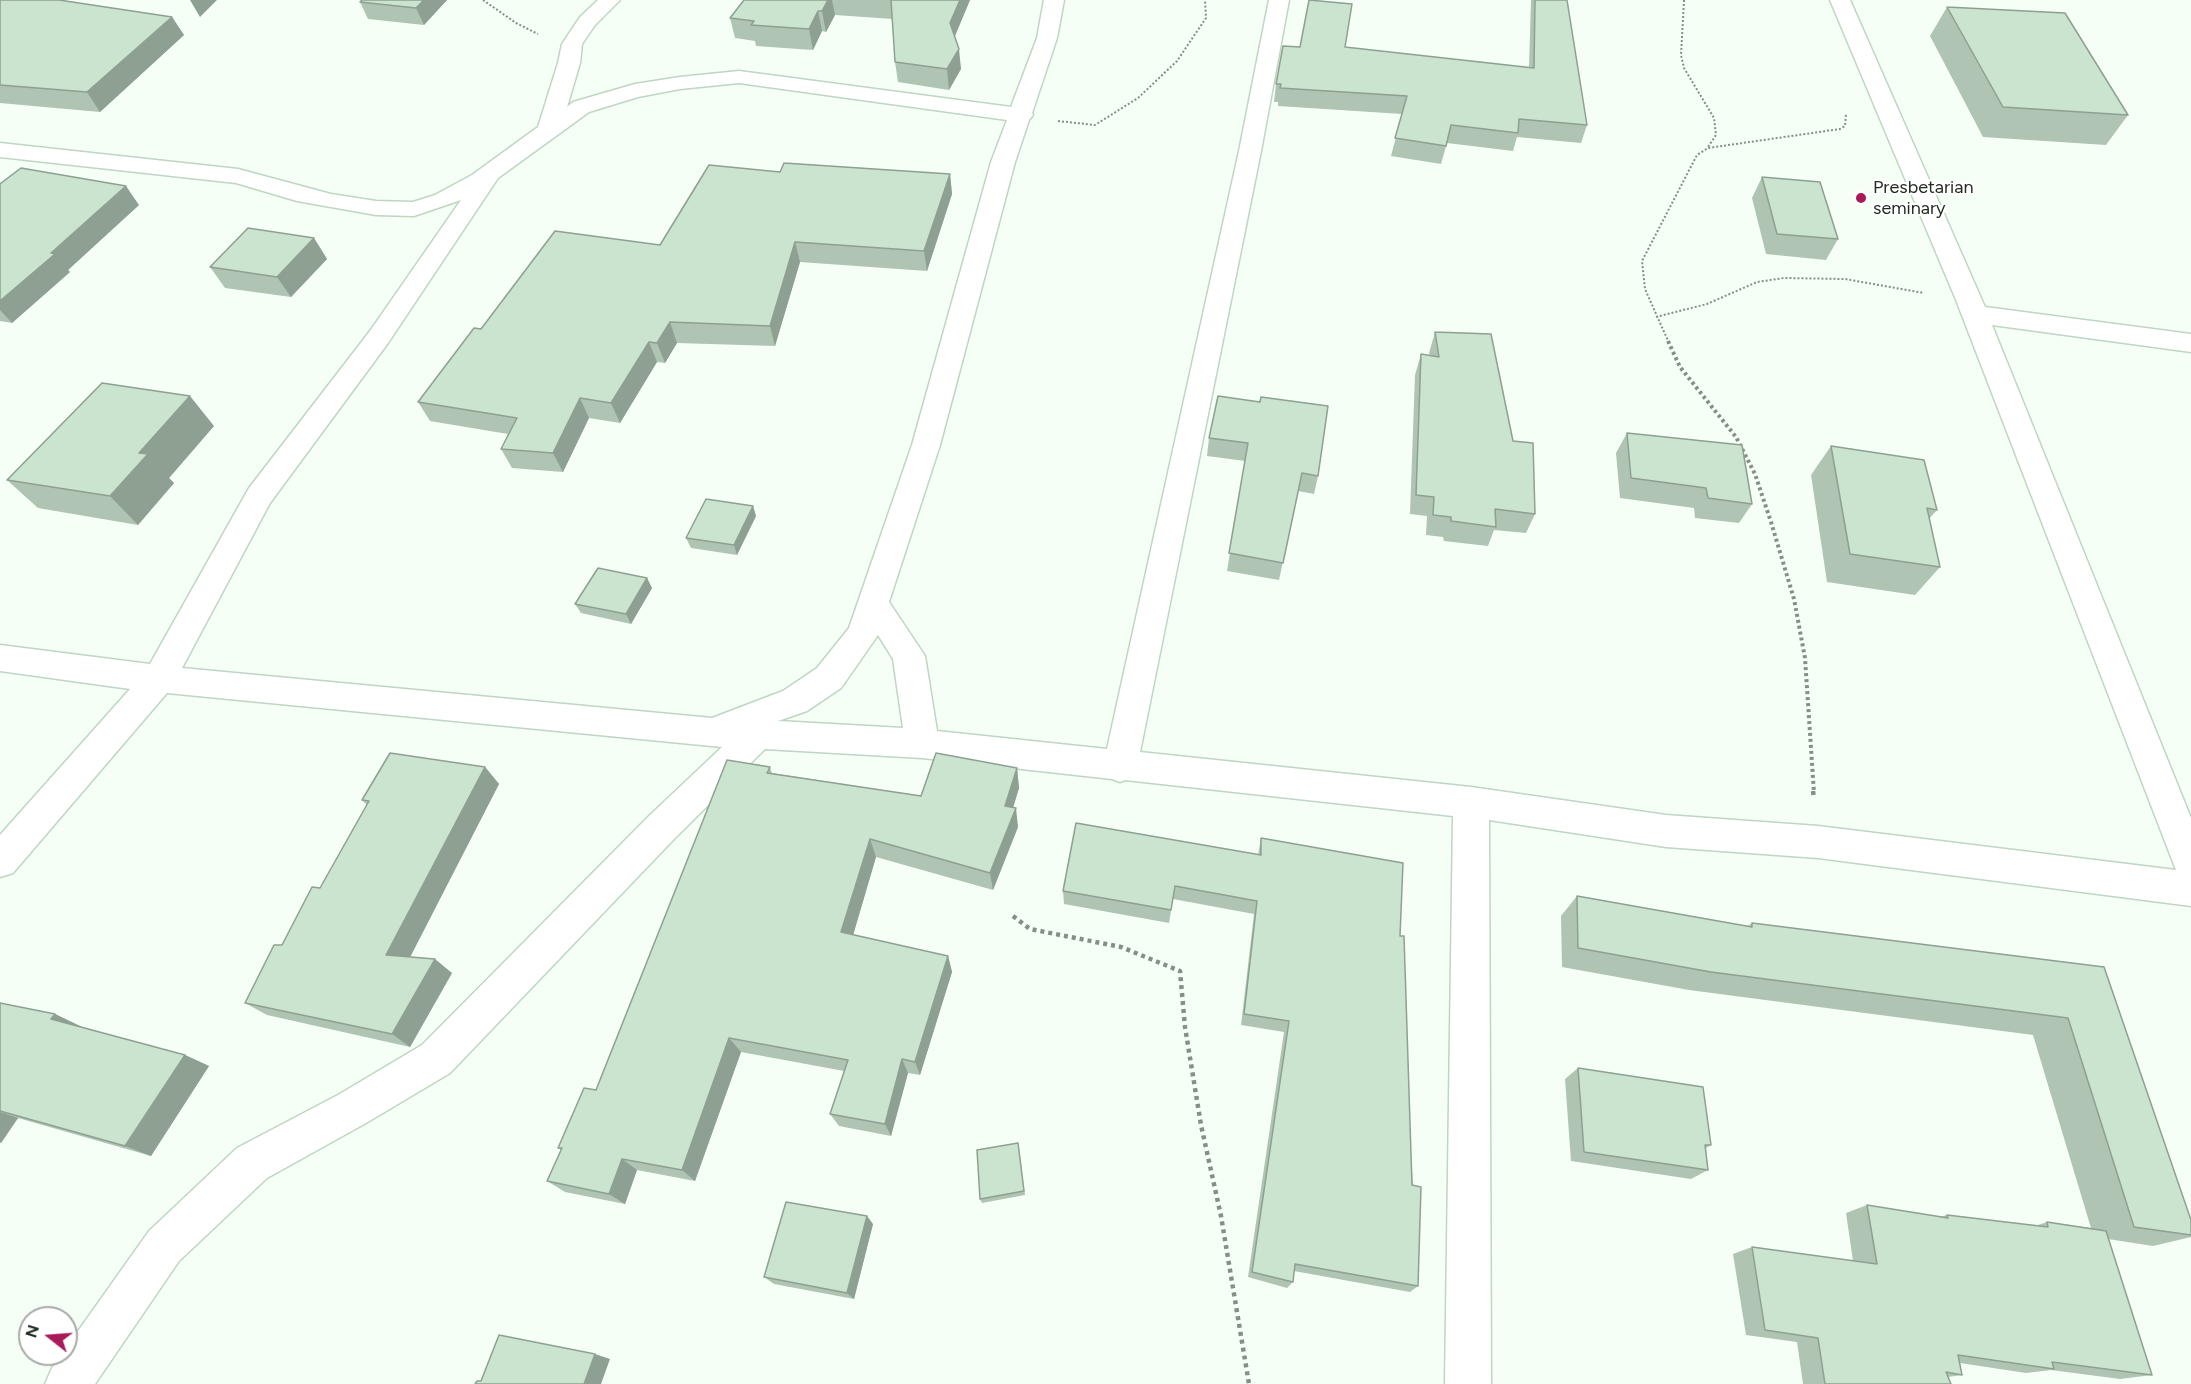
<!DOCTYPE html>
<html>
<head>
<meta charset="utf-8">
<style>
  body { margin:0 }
  #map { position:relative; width:2191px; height:1384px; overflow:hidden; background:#f5fff6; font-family:Figtree,sans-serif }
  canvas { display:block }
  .north { position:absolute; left:18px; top:1306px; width:60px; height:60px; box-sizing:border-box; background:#fff; border:2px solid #a7aba7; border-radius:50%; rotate:287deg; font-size:16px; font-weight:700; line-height:24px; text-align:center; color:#232c24 }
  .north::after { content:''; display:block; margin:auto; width:21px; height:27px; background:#a81a5a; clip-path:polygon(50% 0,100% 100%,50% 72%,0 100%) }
</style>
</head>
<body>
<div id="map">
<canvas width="2191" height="1384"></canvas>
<div class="north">N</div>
</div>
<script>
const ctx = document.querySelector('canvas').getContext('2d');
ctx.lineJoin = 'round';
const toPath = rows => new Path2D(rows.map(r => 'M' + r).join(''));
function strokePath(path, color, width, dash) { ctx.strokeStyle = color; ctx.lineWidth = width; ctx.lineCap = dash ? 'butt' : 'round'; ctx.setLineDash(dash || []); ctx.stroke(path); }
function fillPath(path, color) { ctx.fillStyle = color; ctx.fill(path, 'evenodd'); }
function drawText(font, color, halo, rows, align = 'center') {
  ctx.font = font + ' Figtree,sans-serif'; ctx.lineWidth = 4.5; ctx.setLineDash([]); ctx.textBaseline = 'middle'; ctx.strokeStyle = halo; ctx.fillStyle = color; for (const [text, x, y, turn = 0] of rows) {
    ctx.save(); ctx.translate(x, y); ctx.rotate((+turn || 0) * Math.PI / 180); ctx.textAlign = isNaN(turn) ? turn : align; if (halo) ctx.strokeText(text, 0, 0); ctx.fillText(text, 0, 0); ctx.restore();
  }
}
const minor = toPath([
  [598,0,620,0,595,25,582,44,580,63,567,107,573,102,635,84,680,77,739,71,1011,107,1037,38,1044,0,1064,0,1057,38,1032,113,1033,115,1029,120,1015,162,940,445,889,602,925,656,937,731,1107,749,1239,151,1269,0,1289,0,1261,151,1140,752,1471,787,1666,815,1818,826,2176,870,1956,300,1830,0,1850,0,1985,307,2191,334,2191,352,1992,325,2191,818,2191,906,1818,858,1666,847,1489,820,1491,1384,1445,1384,1453,816,1125,780,1120,782,1112,779,922,758,765,749,675,838,450,1073,366,1123,267,1178,179,1261,95,1384,45,1384,52,1368,62,1354,66,1354,66,1348,149,1231,237,1148,338,1095,422,1045,649,816,722,747,167,693,13,873,0,877,0,835,130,689,0,671,0,645,150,664,249,488,370,331,461,200,414,216,376,215,297,201,236,183,0,157,0,143,238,169,331,194,376,201,413,202,435,195,472,175,538,127,558,63,562,44,580,17,598,0],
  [739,83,1007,120,991,162,912,445,849,628,817,668,783,691,712,718,182,668,270,503,388,343,498,178,589,112,638,97,680,89,739,83],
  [878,635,893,659,903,728,778,721,807,711,841,688,878,635]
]);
strokePath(minor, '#bed6c2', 3);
strokePath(toPath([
  [483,0,516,23,538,34],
  [1684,0,1681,55,1684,68,1714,118,1716,135,1708,147],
  [1058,121,1095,125,1138,98,1177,61,1206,18,1205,0],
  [1656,317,1707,304,1757,282,1784,278,1845,279,1924,293],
  [1669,343,1645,289,1642,261,1697,155,1708,148,1840,129,1845,126,1846,114]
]), '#858f86', 2, [2, 2]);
strokePath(toPath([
  [1668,341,1680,367,1736,437,1755,474,1771,522,1794,599,1805,658,1814,793]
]), '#858f86', 4, [3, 3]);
strokePath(toPath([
  [1813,791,1814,799],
  [1013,916,1030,929,1121,947,1180,971,1185,1027,1201,1125,1221,1216,1249,1384]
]), '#858f86', 4.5, [4, 4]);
fillPath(minor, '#fff');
fillPath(toPath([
  [0,0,172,17,184,35,100,112,0,103],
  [447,0,424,25,368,19,360,2],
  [744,0,970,0,955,36,961,69,949,90,898,82,895,62,893,19,835,15,826,32,822,31,813,50,756,46,755,41,735,38,730,18],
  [1531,0,1567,0,1587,125,1581,143,1517,137,1513,151,1447,143,1441,164,1391,156,1402,114,1278,106,1278,102,1274,102,1276,84,1300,47,1345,47,1529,68],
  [1947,7,2128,115,2106,145,1983,137,1930,36],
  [780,172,950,174,952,194,927,271,800,262,775,346,677,343,665,363,657,362,620,423,589,418,563,472,512,468,501,449,508,434,430,421,418,402,660,245],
  [1762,177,1838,239,1826,260,1766,254,1752,198],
  [0,184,139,205,68,270,70,272,12,323,0,321],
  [314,238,327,259,291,297,225,288,210,267],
  [1435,332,1513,441,1535,514,1526,533,1494,530,1488,546,1444,541,1443,537,1426,535,1427,516,1410,514,1415,375,1421,354,1430,356,1429,353],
  [1218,396,1318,476,1314,494,1298,491,1279,580,1227,571,1245,461,1207,456,1209,438],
  [214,426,169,478,174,483,138,525,38,508,7,480],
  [1627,433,1752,504,1739,523,1695,518,1694,508,1620,498,1616,453],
  [1831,446,1937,510,1929,519,1940,567,1915,595,1827,582,1811,475],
  [753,506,756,516,737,555,691,548,686,538],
  [647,578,652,588,631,624,581,613,575,604],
  [485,767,499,784,410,957,452,973,410,1047,267,1015,245,1003,320,888,367,805,362,800],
  [770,767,772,773,921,796,1017,768,1019,788,1013,807,1018,827,993,890,876,857,853,935,948,956,952,972,920,1075,908,1073,891,1136,839,1126,830,1114,844,1071,741,1052,695,1181,637,1170,625,1204,565,1192,547,1181,561,1150,558,1148,596,1090],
  [1261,838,1400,936,1418,1286,1410,1292,1294,1271,1293,1282,1287,1288,1248,1277,1284,1032,1241,1025,1254,914,1173,899,1169,923,1064,904,1063,891,1258,855],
  [1577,896,1748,926,1752,923,2104,967,2191,1220,2191,1237,2153,1246,2108,1239,2152,1375,2120,1379,2051,1370,2026,1373,1960,1363,1962,1375,1948,1377,1951,1384,1803,1384,1797,1342,1746,1335,1733,1254,1752,1247,1853,1261,1846,1213,1867,1205,1940,1217,1947,1215,2035,1226,2047,1222,2091,1228,2033,1035,1689,990,1562,967,1561,916],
  [0,1003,55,1014,82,1027,185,1055,209,1066,151,1156,18,1118,1,1143,0,1142],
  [1578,1068,1711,1145,1706,1148,1708,1170,1691,1179,1571,1161,1565,1079],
  [1019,1148,1025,1195,982,1203,980,1199],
  [873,1224,854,1299,774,1284,764,1277]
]), '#afc4b2');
fillPath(toPath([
  [190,0,217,0,200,17],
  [424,0,447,0,424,25,416,8],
  [828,0,832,0,835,15,826,32,822,11],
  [960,0,970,0,952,43,950,23],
  [818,11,822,31,813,50,809,29],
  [172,17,184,35,100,112,87,92],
  [959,49,961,69,949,90,947,69],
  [950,174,952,194,927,271,924,251],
  [126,186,139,205,68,270,70,272,12,323,0,310,0,301,51,253],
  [314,238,327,259,291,297,277,277],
  [795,242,800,262,775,346,770,326],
  [670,322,677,343,665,363,657,343],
  [649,342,657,362,620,423,611,403],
  [190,396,214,426,169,478,174,483,138,525,110,496,139,453],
  [580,398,589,418,563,472,553,453],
  [753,506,756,516,737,555,734,545],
  [647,578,652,588,631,624,626,614],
  [485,767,499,784,404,969,386,955],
  [1017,768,1019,788,1008,825,1005,806],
  [1016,808,1018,827,993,890,990,873],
  [870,839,876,857,849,949,841,932],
  [948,956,952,972,920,1075,915,1062],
  [435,959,452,973,410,1047,392,1034],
  [55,1014,82,1027,79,1032,51,1019],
  [729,1038,741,1052,695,1181,682,1170],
  [185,1055,209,1066,151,1156,125,1146],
  [902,1059,908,1073,891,1136,885,1124],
  [0,1112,18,1118,1,1143,0,1142],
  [622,1159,637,1170,625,1204,609,1194],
  [867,1216,873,1224,854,1299,847,1293],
  [595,1354,610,1359,601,1384,584,1384]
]), '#8ea091');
const building = toPath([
  [0,0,59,0,172,17,87,92,0,85,0,0],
  [362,0,424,0,416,8,360,2,362,0],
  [744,0,828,0,822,11,818,11,809,29,751,25,754,21,730,18,744,0],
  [891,0,960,0,950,23,959,49,947,69,895,62,891,0],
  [1309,0,1352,4,1345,47,1534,68,1535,0,1567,0,1587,125,1519,119,1518,133,1451,125,1446,146,1395,138,1407,96,1280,88,1281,84,1276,84,1283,46,1300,47,1309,0],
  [1947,7,2065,13,2128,115,2003,107,1947,7],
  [784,163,950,174,924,251,795,242,770,326,670,322,657,343,649,342,611,403,580,398,553,453,501,449,517,418,418,402,474,328,481,329,555,231,660,245,709,165,780,172,784,163],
  [21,168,126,186,51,253,55,254,0,301,0,184,21,168],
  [1762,177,1820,182,1838,239,1777,234,1762,177],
  [248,228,314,238,277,277,210,267,248,228],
  [1435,332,1491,334,1513,441,1533,443,1535,514,1495,509,1496,527,1451,521,1451,517,1433,515,1434,497,1416,495,1421,354,1439,357,1435,332],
  [102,383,190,396,139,453,148,454,110,496,7,480,102,383],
  [1218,396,1260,402,1261,397,1328,406,1318,476,1302,473,1283,563,1229,553,1248,443,1209,438,1218,396],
  [1627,433,1742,445,1752,504,1708,498,1706,488,1631,478,1627,433],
  [1831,446,1924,460,1937,510,1927,508,1940,567,1850,554,1831,446],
  [706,499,753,506,734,545,686,538,706,499],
  [598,568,647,578,626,614,575,604,598,568],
  [390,753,485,767,386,955,435,959,392,1034,245,1003,274,945,282,945,312,887,320,888,369,801,362,800,390,753],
  [936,753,1017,768,1005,806,1016,808,990,873,870,839,841,932,948,956,915,1062,902,1059,885,1124,830,1114,848,1060,729,1038,682,1170,622,1159,609,1194,547,1181,562,1148,558,1148,584,1088,596,1090,727,760,770,767,767,773,921,796,936,753],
  [1076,823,1261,855,1261,838,1403,863,1400,936,1404,936,1412,1185,1421,1187,1418,1286,1295,1264,1293,1282,1252,1272,1289,1021,1244,1014,1257,901,1175,886,1171,910,1063,891,1076,823],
  [1577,896,1752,927,1752,923,2104,967,2191,1220,2191,1235,2134,1227,2068,1018,1711,972,1578,948,1577,896],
  [0,1003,55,1014,51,1019,185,1055,125,1146,0,1111,0,1003],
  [1578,1068,1703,1087,1711,1145,1705,1145,1708,1170,1584,1152,1578,1068],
  [1018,1143,1024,1191,980,1199,977,1150,1018,1143],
  [786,1202,867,1216,847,1293,764,1277,786,1202],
  [1867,1205,1948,1218,1947,1215,2048,1227,2047,1222,2106,1231,2152,1375,2052,1362,2054,1369,1958,1355,1962,1375,1946,1372,1951,1384,1825,1384,1818,1338,1765,1330,1752,1247,1877,1264,1867,1205],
  [499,1335,595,1354,584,1384,475,1384,477,1381,481,1381,499,1335]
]);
fillPath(building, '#cbe4cf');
strokePath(building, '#8ea091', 1.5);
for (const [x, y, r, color] of [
  [1861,198,6,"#a81a5a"]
]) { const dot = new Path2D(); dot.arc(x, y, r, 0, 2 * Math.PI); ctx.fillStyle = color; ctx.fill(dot); strokePath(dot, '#fff', 2); }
drawText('18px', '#232c24', '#fff', [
  ["Presbetarian",1873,188],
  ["seminary",1873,209]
], 'left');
</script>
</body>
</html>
